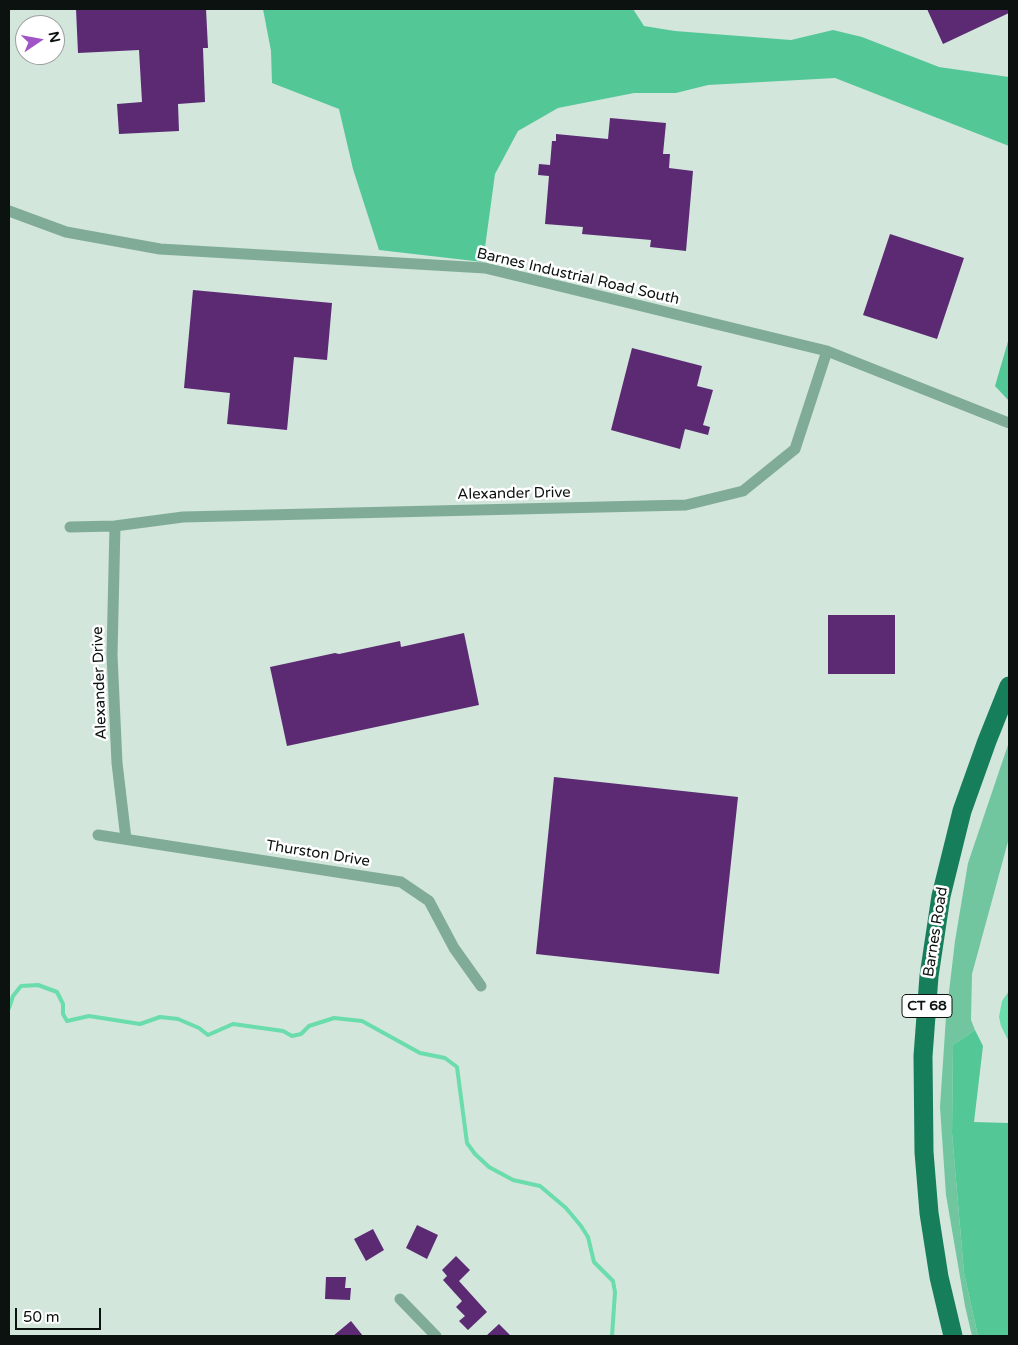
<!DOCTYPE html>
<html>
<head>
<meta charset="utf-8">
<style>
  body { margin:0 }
  #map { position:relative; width:1018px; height:1345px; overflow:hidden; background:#d2e6dc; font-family:"Varela Round",sans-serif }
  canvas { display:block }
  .frame { position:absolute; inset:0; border:10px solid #0b120f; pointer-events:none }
  .north { position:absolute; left:15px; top:15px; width:50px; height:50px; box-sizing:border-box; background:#fff; border:1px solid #9da09f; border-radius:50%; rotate:78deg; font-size:14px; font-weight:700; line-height:20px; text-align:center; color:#0b120f }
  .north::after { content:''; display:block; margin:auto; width:18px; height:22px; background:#a054c6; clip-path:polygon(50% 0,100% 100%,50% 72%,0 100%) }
  .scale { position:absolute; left:15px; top:1308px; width:86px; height:22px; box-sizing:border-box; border:2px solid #0b120f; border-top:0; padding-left:6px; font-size:15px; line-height:18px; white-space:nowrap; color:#0b120f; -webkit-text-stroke:4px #fff; paint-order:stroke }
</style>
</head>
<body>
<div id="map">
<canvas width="1018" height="1345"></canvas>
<div class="frame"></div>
<div class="north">N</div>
<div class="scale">50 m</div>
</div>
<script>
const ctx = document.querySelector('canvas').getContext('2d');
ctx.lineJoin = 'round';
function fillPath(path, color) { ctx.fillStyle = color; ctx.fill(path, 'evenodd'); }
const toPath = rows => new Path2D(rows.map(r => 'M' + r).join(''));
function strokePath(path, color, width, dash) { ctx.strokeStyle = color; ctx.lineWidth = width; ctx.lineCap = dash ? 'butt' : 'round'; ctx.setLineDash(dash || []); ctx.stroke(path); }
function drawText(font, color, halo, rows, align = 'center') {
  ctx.font = font + ' "Varela Round",sans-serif'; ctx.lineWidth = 5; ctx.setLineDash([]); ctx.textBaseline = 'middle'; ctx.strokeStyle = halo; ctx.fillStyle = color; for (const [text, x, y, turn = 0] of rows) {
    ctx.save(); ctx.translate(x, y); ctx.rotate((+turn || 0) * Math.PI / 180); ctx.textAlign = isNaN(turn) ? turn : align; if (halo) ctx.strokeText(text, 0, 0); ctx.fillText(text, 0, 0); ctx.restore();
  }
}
fillPath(toPath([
  [1009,742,1009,838,972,974,971,1020,975,1030,953,1045,952,1133,964,1273,978,1336,972,1336,965,1306,946,1195,940,1107,946,1017,955,941,968,863]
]), '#71c69f');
fillPath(toPath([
  [263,9,633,9,644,26,675,31,791,40,833,30,862,37,939,67,1009,77,1009,146,835,78,708,85,676,93,634,93,558,108,518,131,495,174,483,262,379,250,353,169,339,109,272,83,271,51],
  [1009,338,1009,401,995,386],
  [975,1030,983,1046,974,1122,1009,1123,1009,1336,978,1336,964,1273,952,1133,953,1045]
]), '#54c797');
fillPath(toPath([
  [1009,991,1009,1042,1001,1026,999,1017,1002,1001]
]), '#6bdcac');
strokePath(toPath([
  [9,1008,13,996,21,986,38,985,57,992,63,1004,63,1014,67,1021,89,1016,140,1024,160,1017,178,1019,199,1028,208,1035,233,1024,283,1031,292,1036,301,1034,309,1026,334,1018,362,1021,420,1053,445,1058,457,1067,467,1143,475,1154,489,1167,513,1180,540,1186,566,1208,581,1226,588,1237,594,1262,613,1281,615,1292,612,1336]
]), '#6bdcac', 4);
fillPath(toPath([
  [76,9,206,9,208,48,203,48,205,102,178,104,179,131,119,134,117,104,142,102,139,50,78,53],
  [927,9,1009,9,1009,13,943,44],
  [610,118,666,123,663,154,670,154,669,168,693,171,686,251,650,247,651,240,582,234,583,227,545,224,549,176,538,175,539,164,550,165,552,141,556,141,556,134,608,139],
  [890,234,964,258,937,339,863,315],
  [193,290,332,303,327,360,294,357,287,430,227,424,230,393,184,388],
  [632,348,702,366,697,386,713,390,703,425,710,427,708,435,685,429,680,449,611,430],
  [828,615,895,615,895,674,828,674],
  [464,633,479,705,287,746,270,667,335,653,339,654,400,641,401,647],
  [554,777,738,797,719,974,536,954],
  [417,1225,438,1235,427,1259,406,1248],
  [373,1229,384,1250,366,1261,354,1239],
  [456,1256,470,1270,459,1281,487,1312,468,1330,459,1321,465,1316,456,1307,462,1301,443,1280,447,1276,442,1270],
  [326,1277,346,1277,345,1288,351,1288,350,1300,325,1299],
  [351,1321,363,1336,333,1336],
  [499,1324,511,1336,486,1336]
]), '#5b2a73');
strokePath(toPath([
  [9,211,66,232,160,249,485,268,827,351,1009,423],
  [115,526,112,655,117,763,126,839],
  [70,527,115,526,183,517,686,505,743,491,795,449,827,351],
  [98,835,401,882,429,901,454,948,481,986],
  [400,1299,436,1336]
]), '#80ac97', 11);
strokePath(toPath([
  [953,1336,939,1277,929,1213,924,1152,923,1056,929,976,941,896,962,811,987,741,1009,686]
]), '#167e5a', 19);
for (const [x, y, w] of [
  [927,1006,50]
]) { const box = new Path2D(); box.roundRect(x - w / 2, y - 11.5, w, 23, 4); ctx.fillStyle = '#fff'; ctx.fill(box); strokePath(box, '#0b120f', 1); }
drawText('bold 14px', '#0b120f', null, [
  ["CT 68",927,1006]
]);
drawText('15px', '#0b120f', '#fff', [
  ["Barnes Industrial Road South",578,277,13],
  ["Alexander Drive",514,494,-1],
  ["Alexander Drive",100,683,-92],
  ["Thurston Drive",318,854,9],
  ["Barnes Road",936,932,-81]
]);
</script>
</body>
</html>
